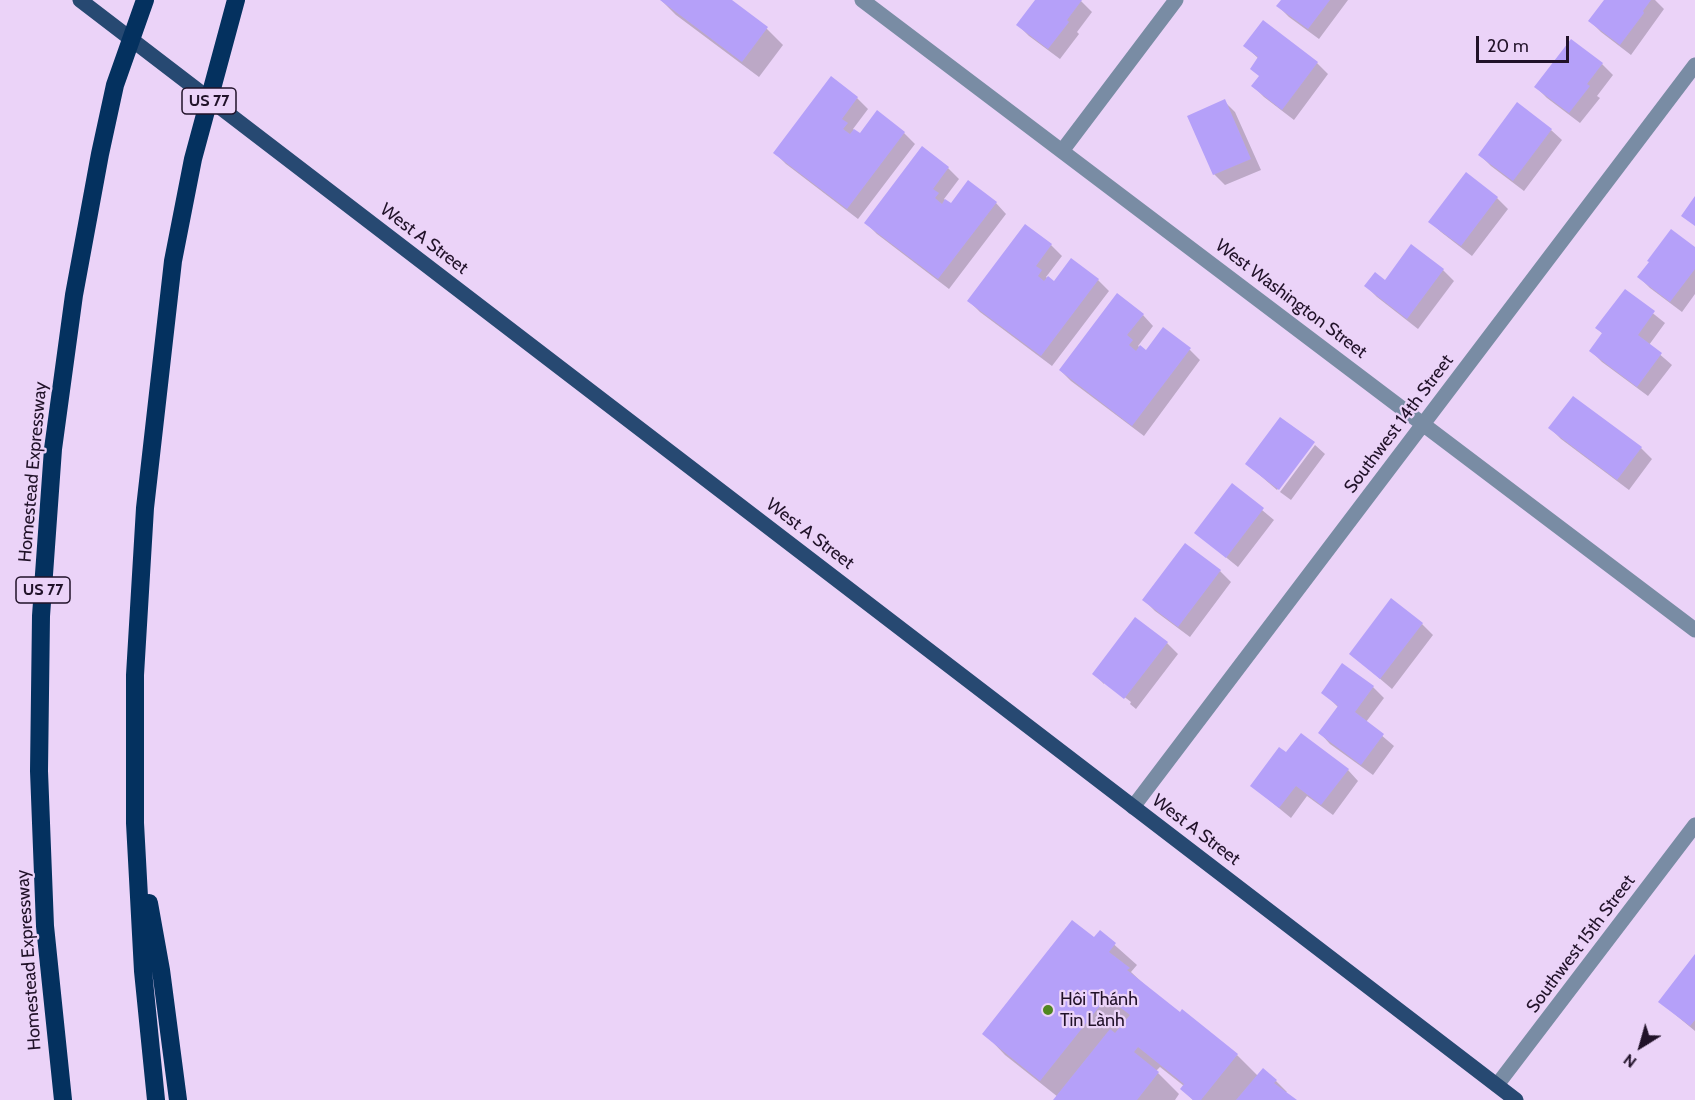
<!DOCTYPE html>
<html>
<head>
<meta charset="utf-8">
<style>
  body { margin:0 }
  #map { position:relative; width:1695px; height:1100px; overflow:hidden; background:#ebd3f8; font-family:Cabin,sans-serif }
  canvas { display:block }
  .north { position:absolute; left:1611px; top:1016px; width:60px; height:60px; -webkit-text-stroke:4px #ebd3f8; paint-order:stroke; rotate:217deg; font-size:16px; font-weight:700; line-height:24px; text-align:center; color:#211229 }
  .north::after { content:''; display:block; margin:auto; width:21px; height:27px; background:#211229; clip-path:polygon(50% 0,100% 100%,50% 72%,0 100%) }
  .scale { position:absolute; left:1476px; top:36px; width:93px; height:27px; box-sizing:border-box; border:3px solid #211229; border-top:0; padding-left:8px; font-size:18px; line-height:21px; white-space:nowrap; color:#211229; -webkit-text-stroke:4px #ebd3f8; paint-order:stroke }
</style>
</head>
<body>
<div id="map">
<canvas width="1695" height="1100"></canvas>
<div class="north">N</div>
<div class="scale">20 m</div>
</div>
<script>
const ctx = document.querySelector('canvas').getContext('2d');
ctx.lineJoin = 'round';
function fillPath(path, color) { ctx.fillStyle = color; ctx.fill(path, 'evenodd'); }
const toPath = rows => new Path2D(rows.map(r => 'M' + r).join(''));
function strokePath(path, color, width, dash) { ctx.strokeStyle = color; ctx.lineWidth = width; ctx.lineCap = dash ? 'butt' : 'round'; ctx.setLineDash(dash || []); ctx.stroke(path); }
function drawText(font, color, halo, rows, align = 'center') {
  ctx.font = font + ' Cabin,sans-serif'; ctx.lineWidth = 4.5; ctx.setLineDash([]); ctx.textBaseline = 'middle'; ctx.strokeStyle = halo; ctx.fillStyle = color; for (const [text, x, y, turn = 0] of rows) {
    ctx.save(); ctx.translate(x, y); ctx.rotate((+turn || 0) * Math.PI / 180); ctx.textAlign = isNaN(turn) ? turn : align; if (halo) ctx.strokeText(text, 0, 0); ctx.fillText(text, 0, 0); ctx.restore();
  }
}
fillPath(toPath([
  [661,0,729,0,767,29,783,45,759,77,676,15],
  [1037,0,1080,0,1092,12,1077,32,1079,34,1060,59,1029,36,1018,25],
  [1282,0,1348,0,1319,39,1289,17,1278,6],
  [1606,0,1655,0,1664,9,1631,55,1601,32,1590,21],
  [1263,22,1317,63,1328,74,1294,120,1264,97,1253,86,1260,77,1259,59,1245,46],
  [1602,64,1613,75,1597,96,1600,98,1580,123,1547,98,1536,87],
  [857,98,868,109,853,129,861,135,904,133,915,144,858,219,786,164,775,153],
  [1224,101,1235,112,1261,170,1225,185,1214,174],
  [1551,130,1562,140,1524,191,1491,166,1480,155],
  [948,168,959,179,944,199,952,205,996,203,1006,214,949,289,877,234,866,223],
  [1497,198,1508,209,1472,256,1441,232,1430,222],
  [1051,245,1062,256,1046,277,1054,283,1098,280,1109,291,1052,366,980,312,969,301],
  [1412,246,1443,270,1454,281,1418,329,1377,297,1366,286,1385,282],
  [1695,248,1695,294,1682,312,1650,288,1639,277],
  [1625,291,1665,323,1649,345,1672,365,1648,396,1602,362,1591,351,1603,334,1597,328],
  [1143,315,1153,326,1138,346,1146,352,1190,350,1200,360,1144,436,1071,381,1060,370],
  [1573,398,1641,448,1652,459,1629,490,1561,439,1550,428],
  [1313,443,1277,490,1247,464],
  [1315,445,1325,454,1291,500,1280,492],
  [1232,485,1274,520,1238,567,1196,533],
  [1220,571,1231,582,1190,637,1155,611,1144,600],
  [1422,624,1433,635,1392,689,1351,654],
  [1167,643,1178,654,1136,709,1130,704,1131,702,1104,681,1104,684,1094,674],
  [1373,687,1384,698,1366,722,1394,746,1373,775,1330,744,1320,733,1338,707,1323,692],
  [1286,754,1348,770,1358,781,1333,815,1307,796,1291,818,1252,786],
  [1100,932,1137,965,1131,972,1148,988,1180,1014,1183,1011,1237,1055,1258,1076,1276,1081,1287,1092,1285,1093,1294,1100,1193,1100,1182,1089,1184,1086,1160,1067,1156,1071,1179,1094,1175,1100,1056,1100,1058,1097,1005,1055,984,1033,1094,939],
  [1695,956,1695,1031,1660,1002]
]), '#0003');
fillPath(toPath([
  [660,0,732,0,768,27,742,62],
  [1035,0,1082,0,1067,20,1069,22,1048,49,1016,25],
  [1281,0,1330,0,1308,29,1276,6],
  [1604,0,1651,0,1643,11,1644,13,1620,45,1588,21],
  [1263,20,1318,62,1282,110,1251,86,1259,76,1250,69,1258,57,1243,46],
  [1571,39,1603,63,1587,84,1590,86,1569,113,1534,87],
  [831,76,858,97,842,119,848,123,843,129,850,134,854,129,860,133,877,110,905,132,847,209,773,153],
  [1225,99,1251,159,1213,175,1187,116],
  [1517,102,1552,129,1513,181,1478,155],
  [922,146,949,167,933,189,939,193,935,198,942,204,945,199,951,203,968,180,997,202,938,279,864,223],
  [1466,172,1498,197,1461,246,1428,222],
  [1695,196,1695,226,1681,216],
  [1025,224,1052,244,1036,266,1042,270,1038,276,1044,281,1048,276,1054,281,1071,258,1099,279,1041,356,967,301],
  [1671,229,1695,247,1695,269,1670,302,1637,277,1649,262,1647,261],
  [1411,244,1444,269,1407,319,1364,286,1375,272,1385,280],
  [1625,289,1655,311,1638,335,1662,353,1637,387,1589,351,1602,333,1595,328],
  [1117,293,1144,314,1127,335,1133,340,1129,345,1136,351,1140,345,1146,350,1163,327,1191,348,1132,426,1059,370],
  [1573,396,1642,447,1617,480,1548,428],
  [1280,417,1315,442,1279,490,1245,464],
  [1232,483,1264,508,1226,558,1194,533],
  [1185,543,1221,570,1178,627,1142,600],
  [1391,598,1423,623,1380,679,1349,654],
  [1135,617,1168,642,1124,699,1092,674],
  [1342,663,1374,686,1355,712,1384,734,1361,765,1318,733,1338,706,1321,693],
  [1301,733,1349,769,1321,805,1296,786,1279,808,1250,786,1279,747,1286,752],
  [1072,920,1094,937,1100,930,1116,943,1109,952,1130,968,1127,970,1180,1012,1182,1009,1238,1054,1201,1100,1193,1100,1180,1089,1184,1084,1138,1047,1134,1052,1159,1072,1137,1100,1053,1100,1110,1029,1115,1033,1130,1015,1107,997,1040,1081,982,1034],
  [1695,954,1695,1020,1690,1026,1658,1002],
  [1263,1068,1277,1080,1274,1083,1297,1100,1236,1100]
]), '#b5a0f9');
strokePath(toPath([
  [862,0,1695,630],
  [1062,151,1176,0],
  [1133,807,1695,65],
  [1497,1085,1695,825]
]), '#798ca4', 15);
strokePath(toPath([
  [80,0,1516,1100]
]), '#274972', 15);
strokePath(toPath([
  [149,903,161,970,178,1100],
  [63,1100,45,926,39,771,41,616,53,449,74,295,100,154,115,85,145,0],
  [156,1100,143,971,135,823,135,675,145,508,173,261,193,159,236,0]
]), '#04315f', 18);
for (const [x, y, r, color] of [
  [1048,1010,6,"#508721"]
]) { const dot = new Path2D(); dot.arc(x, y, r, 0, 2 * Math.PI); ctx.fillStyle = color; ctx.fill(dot); strokePath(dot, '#ebd3f8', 2); }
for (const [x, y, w] of [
  [209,101,54],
  [43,590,54]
]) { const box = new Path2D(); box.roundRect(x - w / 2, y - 13, w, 26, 4.5); ctx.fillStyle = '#ebd3f8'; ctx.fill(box); strokePath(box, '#211229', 1.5); }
drawText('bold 16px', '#211229', null, [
  ["US 77",209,101],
  ["US 77",43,590]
]);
drawText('18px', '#211229', '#ebd3f8', [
  ["West A Street",424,239,37],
  ["West Washington Street",1291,299,37],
  ["Southwest 14th Street",1399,424,-53],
  ["Homestead Expressway",33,472,-85],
  ["West A Street",810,534,37],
  ["West A Street",1196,830,37],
  ["Southwest 15th Street",1581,944,-53],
  ["Homestead Expressway",29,960,-94]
]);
drawText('18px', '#211229', '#ebd3f8', [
  ["Hôi Thánh",1060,1000],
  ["Tin Lành",1060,1021]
], 'left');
</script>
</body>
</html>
